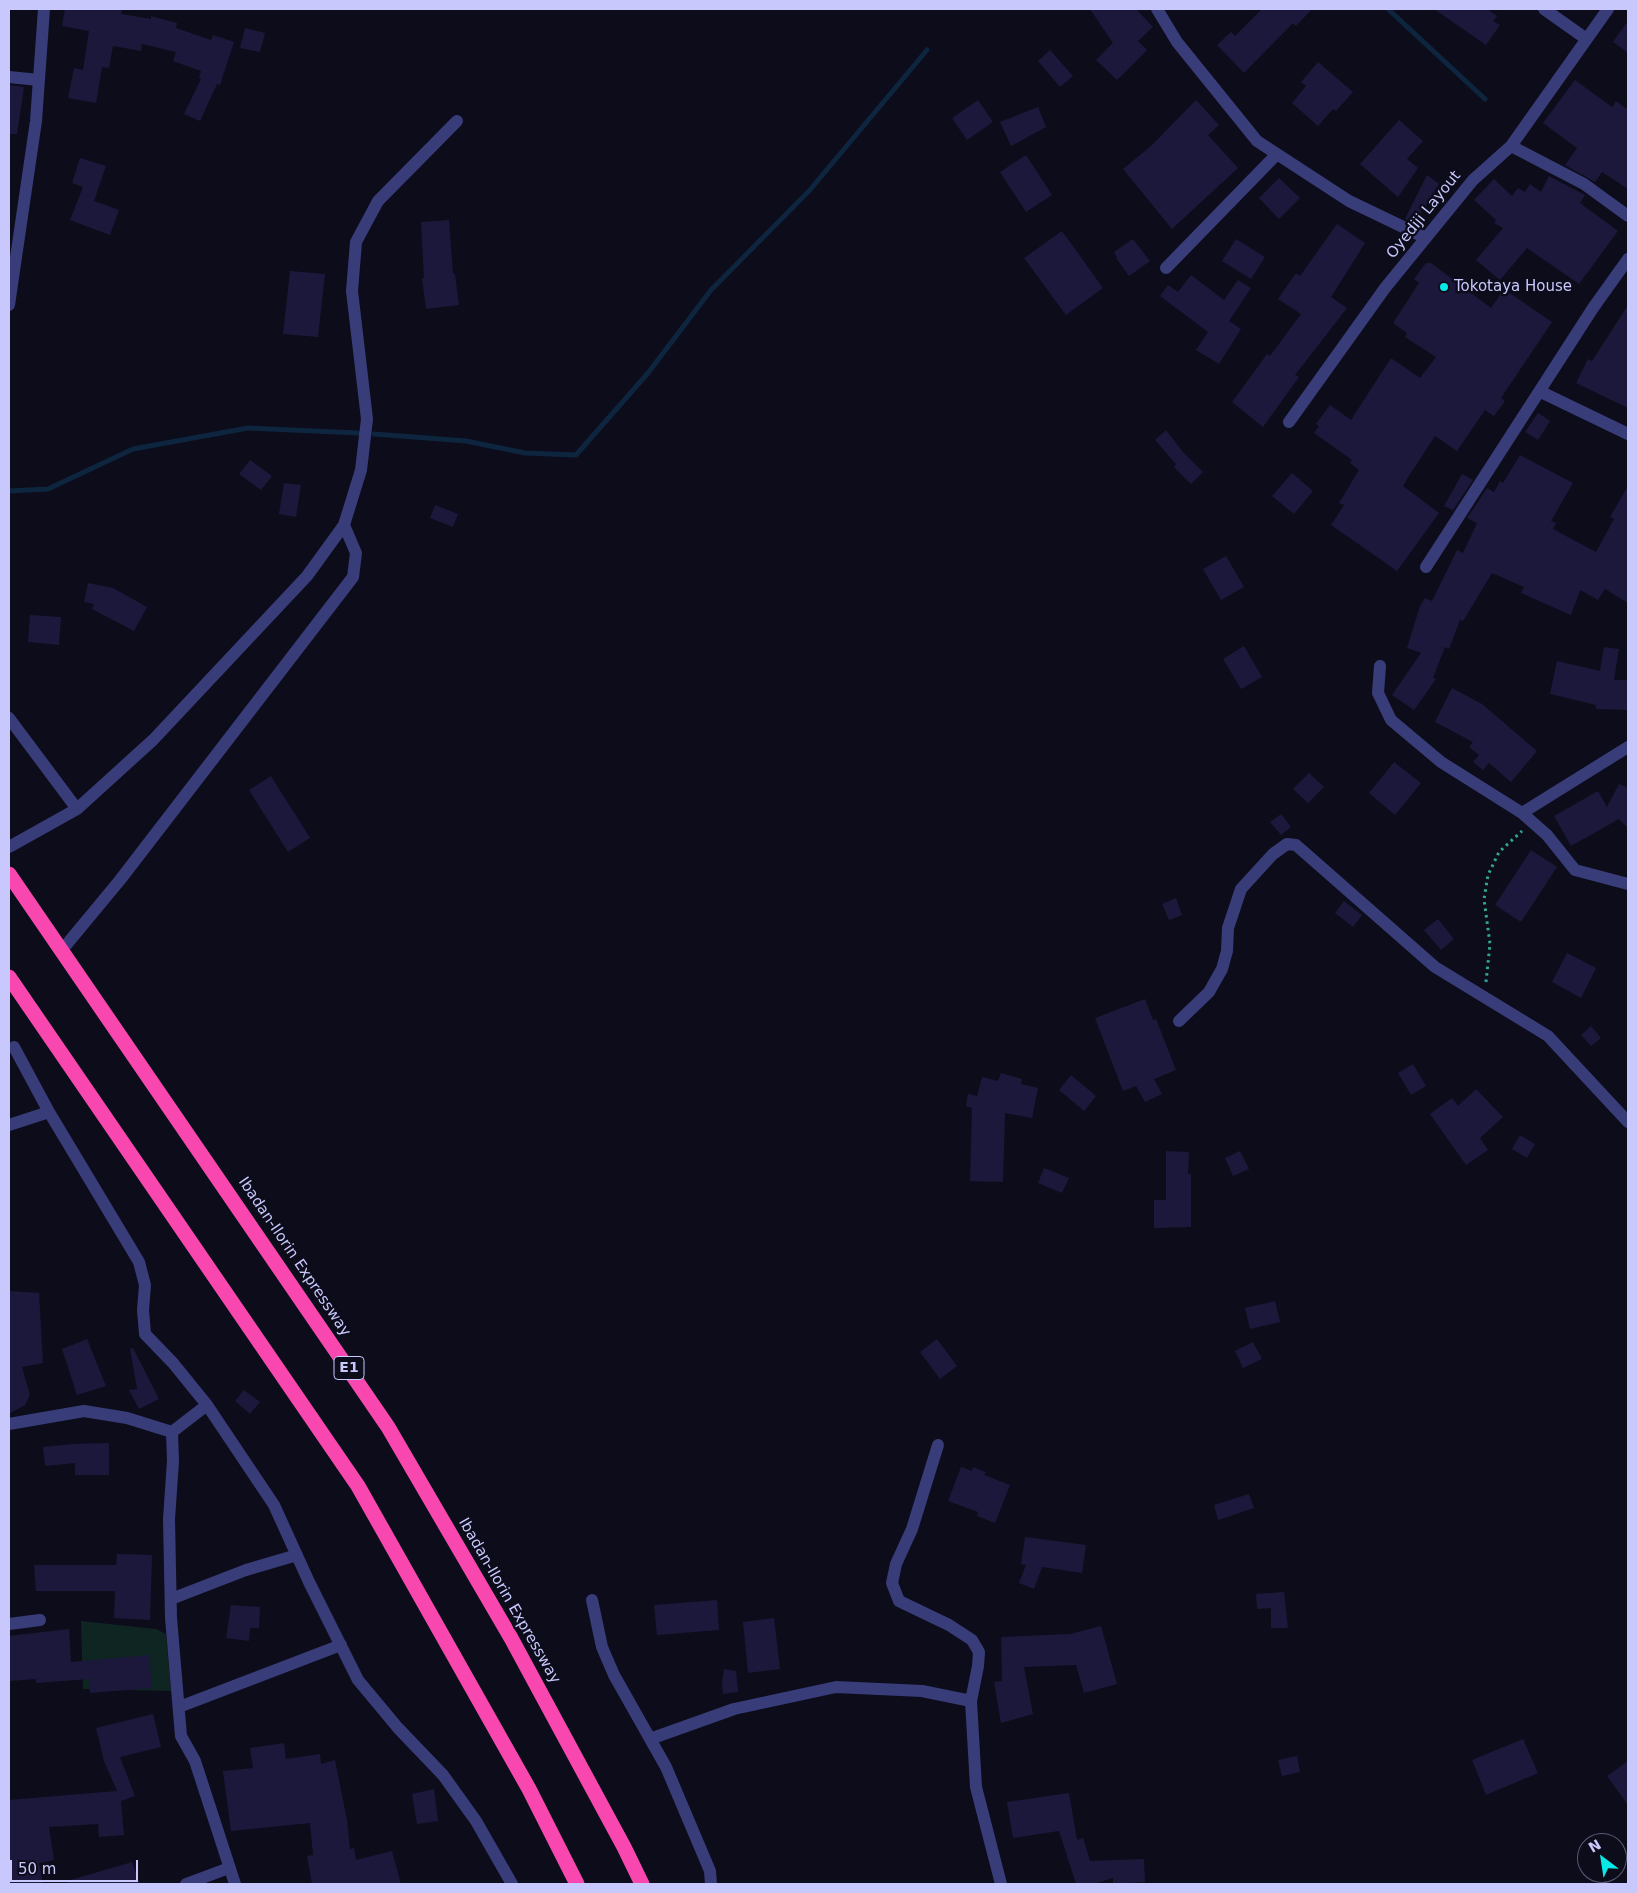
<!DOCTYPE html>
<html>
<head>
<meta charset="utf-8">
<style>
  body { margin:0 }
  #map { position:relative; width:1637px; height:1893px; overflow:hidden; background:#0d0c1b; font-family:"DejaVu Sans",sans-serif }
  canvas { display:block }
  .frame { position:absolute; inset:0; border:10px solid #c8c8fd; pointer-events:none }
  .north { position:absolute; left:1577px; top:1833px; width:50px; height:50px; box-sizing:border-box; background:#0d0c1b; border:1px solid #585775; border-radius:50%; rotate:329deg; font-size:14px; font-weight:700; line-height:20px; text-align:center; color:#c8c8fd }
  .north::after { content:''; display:block; margin:auto; width:18px; height:22px; background:#08e8e7; clip-path:polygon(50% 0,100% 100%,50% 72%,0 100%) }
  .scale { position:absolute; left:10px; top:1860px; width:128px; height:22px; box-sizing:border-box; border:2px solid #c8c8fd; border-top:0; padding-left:6px; font-size:15px; line-height:18px; white-space:nowrap; color:#c8c8fd; -webkit-text-stroke:4px #0d0c1b; paint-order:stroke }
</style>
</head>
<body>
<div id="map">
<canvas width="1637" height="1893"></canvas>
<div class="frame"></div>
<div class="north">N</div>
<div class="scale">50 m</div>
</div>
<script>
const ctx = document.querySelector('canvas').getContext('2d');
ctx.lineJoin = 'round';
function fillPath(path, color) { ctx.fillStyle = color; ctx.fill(path, 'evenodd'); }
const toPath = rows => new Path2D(rows.map(r => 'M' + r).join(''));
function strokePath(path, color, width, dash) { ctx.strokeStyle = color; ctx.lineWidth = width; ctx.lineCap = dash ? 'butt' : 'round'; ctx.setLineDash(dash || []); ctx.stroke(path); }
function drawText(font, color, halo, rows, align = 'center') {
  ctx.font = font + ' "DejaVu Sans",sans-serif'; ctx.lineWidth = 5; ctx.setLineDash([]); ctx.textBaseline = 'middle'; ctx.strokeStyle = halo; ctx.fillStyle = color; for (const [text, x, y, turn = 0] of rows) {
    ctx.save(); ctx.translate(x, y); ctx.rotate((+turn || 0) * Math.PI / 180); ctx.textAlign = isNaN(turn) ? turn : align; if (halo) ctx.strokeText(text, 0, 0); ctx.fillText(text, 0, 0); ctx.restore();
  }
}
fillPath(toPath([
  [81,1621,156,1629,166,1634,171,1691,83,1689]
]), '#0f2522');
strokePath(toPath([
  [1388,9,1485,99],
  [374,434,466,441,525,453,576,455,648,373,711,290,809,191,927,50],
  [9,491,48,489,133,449,248,428,358,433]
]), '#0d253e', 5);
fillPath(toPath([
  [65,9,122,9,121,14,151,19,151,16,177,23,176,28,211,40,213,35,234,42,220,85,217,84,200,121,184,114,201,79,199,78,201,71,173,61,176,52,142,44,141,51,113,46,109,68,102,67,96,103,68,98,74,68,83,70,89,31,62,26],
  [1090,9,1136,9,1153,27,1138,41,1147,50,1117,80,1096,60,1113,43],
  [1262,9,1312,9,1296,26,1293,23,1244,73,1217,45,1231,32,1235,36],
  [1434,9,1487,9,1497,16,1493,21,1500,25,1486,45],
  [1628,21,1628,53,1613,42],
  [245,28,265,33,260,52,240,48],
  [1050,50,1073,76,1060,87,1038,61],
  [1318,62,1353,92,1336,111,1333,109,1318,126,1292,103,1306,86,1301,82],
  [1575,80,1612,107,1616,101,1628,110,1628,189,1602,172,1595,182,1565,165,1577,148,1543,123],
  [9,85,24,87,17,134,9,134],
  [978,100,993,122,967,140,952,118],
  [1196,100,1219,125,1208,135,1238,168,1172,229,1123,169,1151,146],
  [1038,107,1046,127,1011,146,1000,122],
  [1399,120,1423,141,1407,159,1418,168,1398,197,1360,164],
  [1026,155,1052,195,1026,212,1000,172],
  [80,158,106,166,94,201,119,210,110,235,70,220,83,187,72,183],
  [1427,175,1439,184,1434,191,1436,193,1413,223,1405,219],
  [1549,176,1585,195,1580,203,1618,231,1579,284,1527,248,1500,280,1476,260,1503,228,1494,223,1496,220,1474,200,1494,179,1512,196,1518,188,1525,192,1530,184,1541,192],
  [1279,178,1300,198,1279,219,1259,198],
  [449,220,453,274,455,274,459,305,426,309,422,278,424,278,421,222],
  [1337,224,1365,243,1331,297,1347,308,1295,375,1299,377,1263,427,1232,402,1267,354,1270,356,1301,314,1278,299,1296,273,1300,276],
  [1062,231,1103,288,1066,315,1024,258],
  [1133,239,1150,261,1129,276,1116,258,1117,257,1114,252],
  [1236,239,1265,257,1251,279,1222,261],
  [1426,263,1431,263,1491,308,1504,289,1552,322,1501,398,1505,401,1494,416,1485,410,1457,451,1435,436,1407,479,1403,486,1439,513,1397,571,1331,525,1344,505,1339,503,1359,470,1350,463,1352,460,1314,433,1319,426,1316,424,1330,405,1351,420,1391,358,1420,378,1436,357,1405,337,1407,333,1393,323,1419,283,1414,279],
  [290,271,325,274,318,337,283,334],
  [1191,275,1224,300,1238,280,1251,288,1229,321,1241,329,1219,364,1196,350,1208,332,1160,296,1168,285,1178,292],
  [1628,305,1628,408,1576,383,1588,359,1592,361],
  [1538,413,1550,421,1538,440,1525,432],
  [1166,430,1183,452,1203,472,1191,484,1174,467,1176,464,1155,440],
  [1520,455,1573,483,1551,521,1556,523,1553,529,1596,552,1614,519,1610,517,1628,486,1628,603,1605,589,1598,600,1580,590,1571,615,1521,593,1524,587,1492,573,1463,621,1460,620,1449,649,1445,647,1433,678,1436,679,1414,710,1392,695,1421,653,1407,648,1420,606,1425,598,1432,601,1457,550,1463,553,1477,523,1467,518,1487,488,1494,492,1500,481,1503,483],
  [250,460,272,476,261,490,239,474],
  [1292,473,1313,491,1294,514,1272,496],
  [1462,474,1473,480,1453,510,1444,506],
  [284,483,301,485,296,517,279,514],
  [435,505,458,514,453,527,430,518],
  [1226,556,1244,587,1221,600,1203,569],
  [88,583,113,588,147,607,134,631,92,609,94,604,84,602],
  [30,615,61,617,59,645,28,642],
  [1244,646,1262,677,1241,689,1223,659],
  [1604,647,1619,649,1614,680,1628,680,1628,710,1596,709,1596,705,1550,694,1557,661,1600,671],
  [1452,688,1482,704,1537,751,1511,782,1489,763,1483,770,1473,762,1479,755,1469,747,1473,742,1435,722],
  [1394,762,1421,783,1395,815,1369,793],
  [1309,773,1324,787,1308,803,1293,789],
  [271,776,310,838,288,852,249,790],
  [1619,784,1628,788,1628,828,1619,819,1571,846,1554,816,1598,791,1607,807],
  [1281,814,1291,827,1281,835,1270,822],
  [1531,850,1557,867,1521,922,1495,905],
  [1176,898,1182,915,1169,920,1162,904],
  [1344,901,1362,915,1353,927,1335,913],
  [1438,919,1454,939,1441,950,1424,930],
  [1567,953,1596,968,1581,998,1552,982],
  [1145,999,1153,1020,1156,1019,1176,1070,1154,1079,1162,1094,1145,1102,1136,1086,1123,1091,1095,1018],
  [1591,1026,1601,1038,1591,1046,1581,1035],
  [1413,1064,1426,1086,1411,1095,1398,1073],
  [1001,1073,1022,1079,1021,1084,1038,1088,1032,1118,1005,1113,1003,1182,970,1181,972,1108,966,1106,968,1094,977,1096,982,1077,998,1081],
  [1071,1075,1096,1096,1084,1111,1059,1090],
  [1476,1089,1503,1117,1480,1138,1488,1150,1466,1165,1430,1114,1452,1098,1458,1106],
  [1520,1135,1535,1144,1527,1158,1512,1149],
  [1166,1151,1189,1152,1188,1174,1191,1174,1191,1227,1154,1228,1154,1200,1166,1200],
  [1240,1151,1249,1169,1233,1176,1225,1158],
  [1044,1168,1069,1178,1062,1193,1038,1183],
  [9,1291,39,1293,43,1363,22,1367,30,1395,25,1405,9,1414],
  [1275,1301,1280,1322,1250,1329,1245,1308],
  [87,1339,106,1386,77,1395,62,1349],
  [937,1339,957,1366,940,1379,920,1352],
  [1253,1342,1262,1359,1243,1368,1235,1351],
  [133,1348,159,1399,139,1409,129,1390,137,1389,130,1349],
  [244,1390,260,1402,250,1414,235,1401],
  [109,1443,109,1475,75,1475,75,1463,45,1466,43,1447,72,1444],
  [961,1467,972,1471,973,1467,986,1472,984,1475,1010,1485,995,1523,977,1516,978,1512,948,1501],
  [1249,1494,1254,1508,1218,1520,1214,1505],
  [1025,1537,1086,1545,1082,1573,1042,1567,1034,1589,1019,1583,1026,1565,1021,1564],
  [117,1554,152,1555,150,1620,114,1618,115,1591,36,1591,34,1565,116,1565],
  [1284,1592,1288,1628,1271,1628,1271,1608,1257,1609,1256,1594],
  [717,1600,719,1630,657,1635,654,1605],
  [231,1605,260,1607,259,1628,250,1628,249,1641,226,1638],
  [774,1618,780,1669,748,1673,743,1622],
  [1101,1626,1117,1684,1084,1693,1076,1665,1024,1667,1033,1714,1001,1723,994,1682,1002,1681,1001,1637,1070,1634],
  [69,1629,71,1662,149,1655,152,1688,90,1693,89,1679,36,1683,36,1679,9,1681,9,1636],
  [724,1669,736,1671,738,1692,723,1694,722,1682],
  [153,1714,161,1747,120,1757,135,1796,121,1801,124,1835,99,1837,98,1824,49,1827,54,1860,39,1863,43,1884,9,1884,9,1800,117,1791,104,1761,96,1728],
  [1523,1739,1538,1773,1486,1795,1472,1760],
  [284,1743,286,1759,320,1754,321,1764,335,1760,347,1820,350,1849,354,1848,356,1860,392,1851,401,1884,312,1884,307,1856,313,1855,310,1823,231,1831,223,1771,253,1768,250,1748],
  [1297,1756,1300,1772,1282,1776,1278,1760],
  [1628,1761,1628,1805,1607,1776],
  [434,1789,438,1821,417,1824,412,1794],
  [1069,1793,1077,1840,1083,1838,1090,1861,1144,1859,1145,1882,1113,1884,1113,1878,1093,1884,1076,1884,1059,1831,1013,1838,1007,1802],
  [132,1862,140,1884,67,1884,67,1881]
]), '#1c183b');
strokePath(toPath([
  [1486,982,1490,944,1484,899,1488,875,1499,852,1522,831]
]), '#31a894', 3, [2.5, 4]);
strokePath(toPath([
  [1157,9,1177,42,1257,141,1349,201,1426,238],
  [1544,9,1585,38],
  [9,77,39,80],
  [1511,146,1584,184,1628,216],
  [1166,268,1277,154],
  [9,305,36,121,44,9],
  [1541,392,1628,434],
  [1289,422,1385,288,1473,180,1511,146,1608,9],
  [1426,567,1593,308,1628,259],
  [1380,666,1378,693,1391,720,1441,762,1522,813,1547,835,1575,870,1628,884],
  [9,718,77,809],
  [1522,813,1628,747],
  [9,847,77,809,153,740,307,576,344,525,361,470,367,419,352,291,356,242,378,201,457,121],
  [62,950,120,880,353,577,356,553,344,525],
  [1179,1021,1209,992,1222,969,1227,951,1228,928,1241,889,1273,854,1287,844,1296,845,1435,967,1548,1036,1628,1122],
  [14,1047,49,1112,139,1262,145,1285,143,1310,145,1334,173,1363,207,1405,274,1505,309,1582,358,1680,398,1728,443,1775,476,1821,512,1884],
  [9,1125,49,1112],
  [207,1405,172,1432,173,1461,169,1519,171,1618,181,1736,195,1761,235,1884],
  [9,1424,84,1411,127,1418,172,1432],
  [938,1445,912,1529,896,1564,892,1583,899,1601,949,1625,972,1640,979,1652,978,1666,971,1701,976,1787,1001,1884],
  [171,1599,246,1570,297,1555],
  [592,1600,602,1647,614,1675,666,1767,710,1871,711,1884],
  [9,1624,40,1620],
  [179,1707,341,1645],
  [650,1739,734,1709,836,1687,922,1691,971,1701],
  [186,1884,229,1868]
]), '#383d79', 12);
strokePath(toPath([
  [9,874,388,1427,511,1638,624,1847,642,1884],
  [9,977,358,1486,529,1789,577,1884]
]), '#f848af', 15);
for (const [x, y, r, color] of [
  [1444,287,5,"#08e8e7"]
]) { const dot = new Path2D(); dot.arc(x, y, r, 0, 2 * Math.PI); ctx.fillStyle = color; ctx.fill(dot); strokePath(dot, '#0d0c1b', 2); }
for (const [x, y, w] of [
  [349,1368,30]
]) { const box = new Path2D(); box.roundRect(x - w / 2, y - 11.5, w, 23, 4); ctx.fillStyle = '#0d0c1b'; ctx.fill(box); strokePath(box, '#c8c8fd', 1); }
drawText('bold 14px', '#c8c8fd', null, [
  ["E1",349,1368]
]);
drawText('15px', '#c8c8fd', '#0d0c1b', [
  ["Oyediji Layout",1424,215,-51],
  ["Ibadan-Ilorin Expressway",294,1257,56],
  ["Ibadan-Ilorin Expressway",509,1601,60]
]);
drawText('15px', '#c8c8fd', '#0d0c1b', [
  ["Tokotaya House",1454,287]
], 'left');
</script>
</body>
</html>
